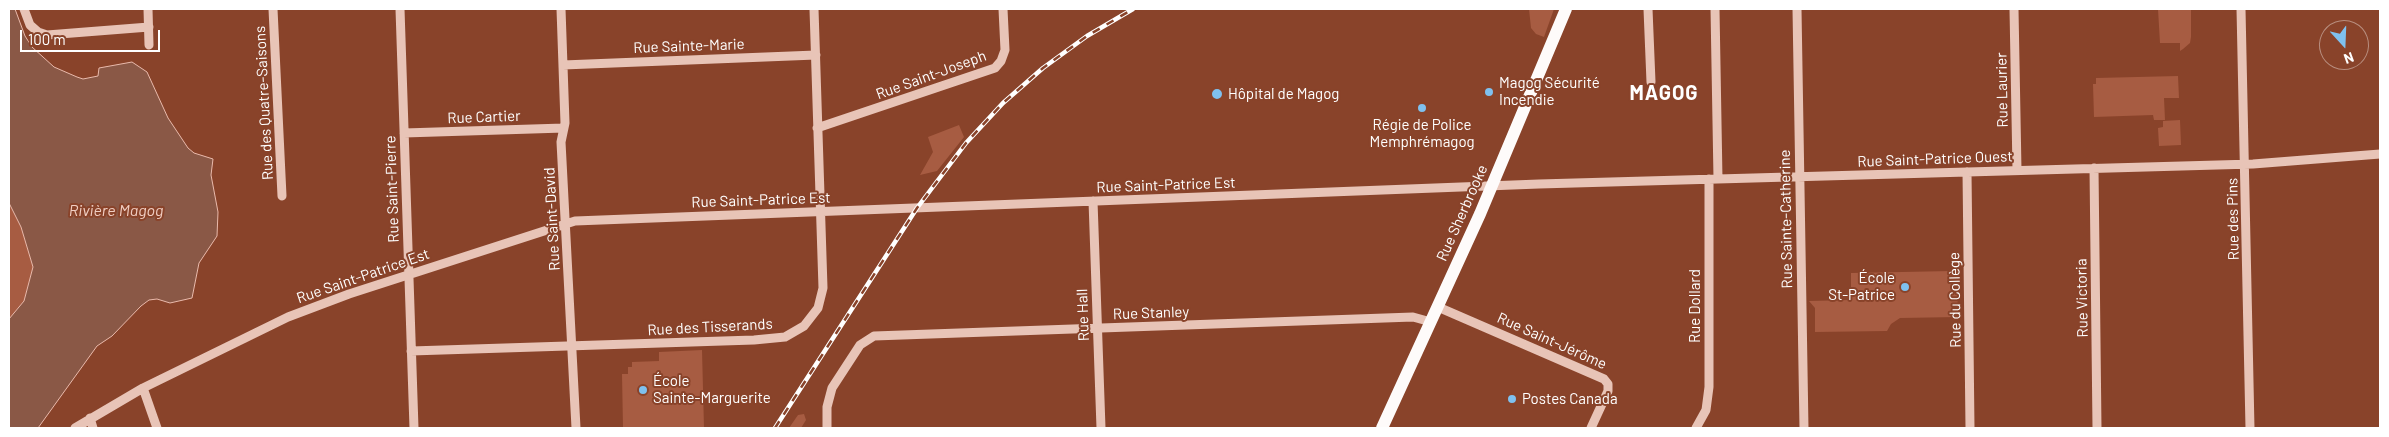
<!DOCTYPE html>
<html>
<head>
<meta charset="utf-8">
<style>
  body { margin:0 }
  #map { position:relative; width:2389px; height:437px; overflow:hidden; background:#89432a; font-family:Barlow,sans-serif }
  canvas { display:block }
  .frame { position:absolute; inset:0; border:10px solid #fff; pointer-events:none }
  .north { position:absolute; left:2319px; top:20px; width:50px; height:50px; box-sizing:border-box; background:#89432a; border:1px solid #b88e7f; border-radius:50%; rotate:160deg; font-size:14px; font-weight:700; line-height:20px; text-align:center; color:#fff }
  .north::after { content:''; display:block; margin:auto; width:18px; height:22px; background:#7fc1ef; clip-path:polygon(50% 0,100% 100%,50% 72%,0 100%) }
  .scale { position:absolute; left:20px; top:30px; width:140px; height:22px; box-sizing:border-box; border:2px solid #fff; border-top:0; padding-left:6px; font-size:15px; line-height:18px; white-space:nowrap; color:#fff; -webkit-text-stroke:4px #89432a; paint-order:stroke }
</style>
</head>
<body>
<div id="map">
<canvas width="2389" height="437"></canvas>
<div class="frame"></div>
<div class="north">N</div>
<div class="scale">100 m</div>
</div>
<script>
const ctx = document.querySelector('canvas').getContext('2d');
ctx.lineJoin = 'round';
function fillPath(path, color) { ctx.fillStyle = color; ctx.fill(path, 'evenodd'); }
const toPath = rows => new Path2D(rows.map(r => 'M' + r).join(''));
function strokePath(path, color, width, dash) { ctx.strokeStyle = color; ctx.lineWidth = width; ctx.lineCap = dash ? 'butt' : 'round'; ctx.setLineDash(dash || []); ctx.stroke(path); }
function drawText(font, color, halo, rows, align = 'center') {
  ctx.font = font + ' Barlow,sans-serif'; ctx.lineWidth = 4; ctx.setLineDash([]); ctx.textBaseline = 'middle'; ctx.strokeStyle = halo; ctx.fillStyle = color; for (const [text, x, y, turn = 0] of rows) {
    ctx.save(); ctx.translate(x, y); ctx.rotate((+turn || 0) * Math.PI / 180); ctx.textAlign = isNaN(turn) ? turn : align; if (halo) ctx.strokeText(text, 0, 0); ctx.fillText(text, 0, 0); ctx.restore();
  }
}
fillPath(toPath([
  [1529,9,1554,9,1544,37,1536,34,1531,28],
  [2158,9,2191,9,2191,37,2190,43,2183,49,2180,51,2180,43,2160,43],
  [2178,76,2179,98,2164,98,2165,120,2154,120,2153,115,2094,117,2093,84,2096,84,2096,78],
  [2180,120,2181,145,2159,146,2158,128,2163,127,2163,121],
  [959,125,964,137,937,171,920,175,933,152,928,137],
  [9,203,21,227,33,267,24,301,9,319],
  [1952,271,1957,283,1958,317,1900,318,1891,324,1887,331,1815,332,1815,308,1809,301,1851,300,1851,273],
  [702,350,704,428,623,428,622,374,628,374,628,367,632,367,632,362,659,361,659,352],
  [804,414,806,420,801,428,789,428,798,415]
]), '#a75c42');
const water = toPath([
  [9,9,15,9,25,36,32,47,54,67,77,77,83,79,98,76,99,68,132,62,147,72,168,118,188,148,194,153,213,159,211,175,218,212,217,236,199,263,192,298,170,303,157,299,149,300,141,306,112,336,97,346,38,428,9,428,9,319,24,301,33,267,21,227,9,203,9,9]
]);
fillPath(water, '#8a5846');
strokePath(water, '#e9baac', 1);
strokePath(toPath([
  [24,9,30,25,38,32,47,35,149,27],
  [148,9,149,45],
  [273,9,282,196],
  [400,9,414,428],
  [561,9,565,123,561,142,576,428],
  [1648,9,1651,82],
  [1715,9,1718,179],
  [1797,9,1804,428],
  [2014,9,2017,170],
  [2241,9,2250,428],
  [563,65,816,55],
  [817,128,995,68,1001,61,1005,50,1003,9],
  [404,133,564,128],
  [2094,168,2097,428],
  [1967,172,1970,428],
  [1093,201,1101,428],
  [1438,307,1604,379,1608,384,1608,391,1591,428],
  [411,351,754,340,785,337,804,326,818,308,823,288,814,9],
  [143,388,157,428],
  [90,418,93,428],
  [75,428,143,388,288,317,349,294,575,221,1539,184,2253,164,2380,154],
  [827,428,827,407,832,388,860,345,874,336,1413,317,1431,322],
  [1696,428,1706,410,1709,387,1709,179]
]), '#e8c4b7', 9);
strokePath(toPath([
  [1382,428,1480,214,1566,9]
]), '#fefbfa', 12);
const rail = toPath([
  [775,428,917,208,966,143,1003,103,1043,68,1087,36,1133,9]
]);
strokePath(rail, '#fff', 4.5);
strokePath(rail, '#89432a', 2.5, [8]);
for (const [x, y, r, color] of [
  [1489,92,5,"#7fc1ef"],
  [1217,94,6,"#7fc1ef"],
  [1422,108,5,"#7fc1ef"],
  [1905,287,5,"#7fc1ef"],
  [643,390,5,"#7fc1ef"],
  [1512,399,5,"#7fc1ef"]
]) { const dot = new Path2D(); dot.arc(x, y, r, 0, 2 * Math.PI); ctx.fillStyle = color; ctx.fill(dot); strokePath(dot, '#89432a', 2); }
drawText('15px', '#fff', '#89432a', [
  ["Rue Sainte-Marie",689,46,-2],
  ["Rue Saint-Joseph",931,75,-20],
  ["Rue Laurier",2002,90,-91],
  ["Rue des Quatre-Saisons",264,103,-93],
  ["Rue Cartier",484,117,-2],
  ["Rue Saint-Patrice Ouest",1935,159,-2],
  ["Rue Saint-Patrice Est",1166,185,-2],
  ["Rue Saint-Pierre",392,189,-92],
  ["Rue Saint-Patrice Est",761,200,-2],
  ["Rue Sherbrooke",1462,213,-66],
  ["Rue Saint-David",552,219,-93],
  ["Rue Sainte-Catherine",1786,219,-91],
  ["Rue des Pins",2233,219,-91],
  ["Rue Saint-Patrice Est",363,276,-19],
  ["Rue Victoria",2082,298,-91],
  ["Rue du Collège",1955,300,-91],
  ["Rue Dollard",1695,306,-90],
  ["Rue Stanley",1151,313,-2],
  ["Rue Hall",1083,315,-92],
  ["Rue des Tisserands",710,327,-3],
  ["Rue Saint-Jérôme",1552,341,24]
]);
drawText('15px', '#fff', '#89432a', [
  ["Magog Sécurité",1499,83],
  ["Incendie",1499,100],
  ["Hôpital de Magog",1228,94],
  ["Régie de Police",1422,125,"center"],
  ["Memphrémagog",1422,142,"center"],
  ["École",1895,278,"right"],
  ["St-Patrice",1895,295,"right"],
  ["École",653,381],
  ["Sainte-Marguerite",653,398],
  ["Postes Canada",1522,399]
], 'left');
drawText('italic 16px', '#f0cec3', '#89432a', [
  ["Rivière Magog",116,211]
]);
ctx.letterSpacing = '1px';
drawText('bold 20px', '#fff', '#89432a', [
  ["MAGOG",1664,93]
]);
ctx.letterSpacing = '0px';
</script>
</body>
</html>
